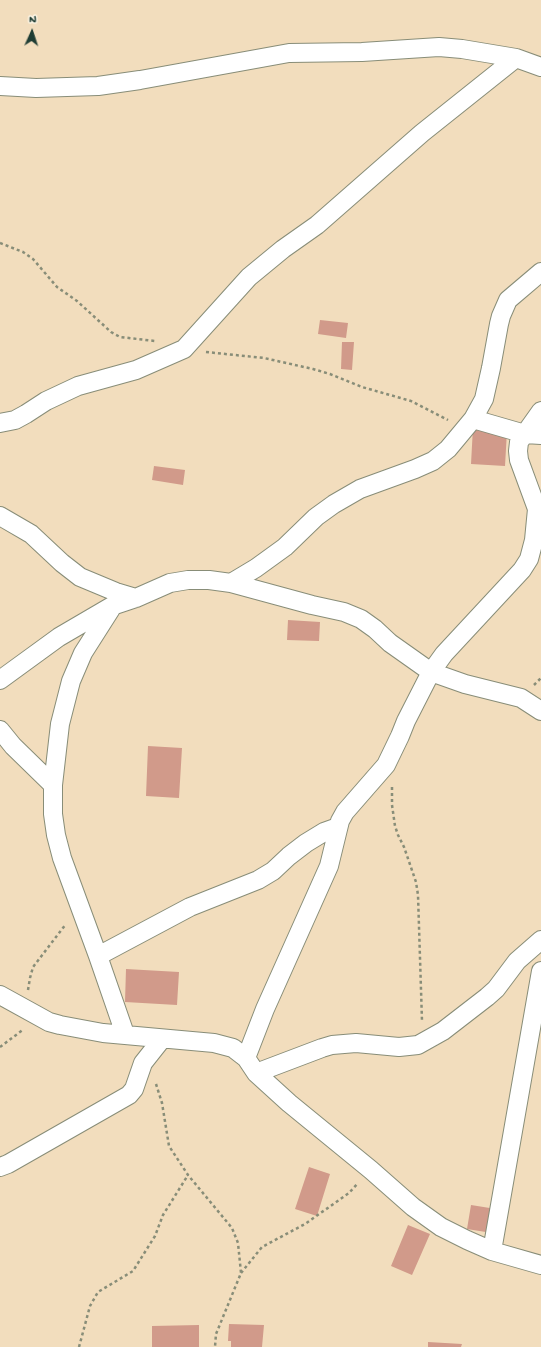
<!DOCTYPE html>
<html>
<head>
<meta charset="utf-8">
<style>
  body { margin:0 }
  #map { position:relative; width:541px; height:1347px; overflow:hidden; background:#f2ddbd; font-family:"Gochi Hand",sans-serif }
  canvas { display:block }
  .north { position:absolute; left:12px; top:12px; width:40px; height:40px; -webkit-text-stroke:3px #fcf5e5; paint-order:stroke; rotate:3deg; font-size:11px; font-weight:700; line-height:16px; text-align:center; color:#1f3d34 }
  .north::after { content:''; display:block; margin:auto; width:14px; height:18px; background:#1f3d34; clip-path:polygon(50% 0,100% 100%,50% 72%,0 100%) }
</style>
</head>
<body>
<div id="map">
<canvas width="541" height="1347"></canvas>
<div class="north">N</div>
</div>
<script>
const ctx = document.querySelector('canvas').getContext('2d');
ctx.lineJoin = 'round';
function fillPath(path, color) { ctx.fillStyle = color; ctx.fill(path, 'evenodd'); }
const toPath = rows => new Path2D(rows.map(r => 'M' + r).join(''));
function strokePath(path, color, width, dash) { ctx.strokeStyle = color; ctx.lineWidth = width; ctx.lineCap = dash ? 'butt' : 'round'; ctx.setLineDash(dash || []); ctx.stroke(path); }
fillPath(toPath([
  [320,320,348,323,346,338,318,334],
  [342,342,354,342,352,370,341,369],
  [473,427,507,431,505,466,471,464],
  [154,466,185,470,183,485,152,480],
  [288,620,320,622,319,641,287,640],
  [148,746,182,748,179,798,146,796],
  [126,969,179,972,177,1005,125,1002],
  [309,1167,330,1174,317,1216,295,1209],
  [471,1205,496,1209,492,1233,467,1229],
  [408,1225,430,1234,412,1275,391,1266],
  [229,1324,264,1325,262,1347,231,1347,231,1341,228,1341],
  [199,1325,199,1347,152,1347,152,1326],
  [428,1342,462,1344,461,1347,428,1347]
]), '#d19a8a');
const minor = toPath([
  [0,86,36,88,98,86,140,80,289,53,362,52,439,47,462,49,516,58,541,67],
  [473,419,525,434,541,435],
  [0,423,15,420,26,414,46,401,78,386,136,370,184,349,249,277,283,249,317,225,422,133,516,58],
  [0,516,31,534,62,563,80,577,116,592,136,598],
  [231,583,256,568,285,547,316,517,334,504,360,489,415,469,433,461,448,449,473,419,484,399,491,368,499,324,501,316,508,300,541,272],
  [111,609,83,653,71,681,60,724,53,785,53,814,56,835,62,858,98,956,125,1034],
  [0,680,59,637,112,606,136,598,170,583,188,580,209,580,231,583,312,605,344,612,361,619,375,629,390,643,431,672,465,684,521,698,541,711],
  [0,730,13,746,53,785],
  [98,956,190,907,258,880,273,871,289,856,306,843,324,832,338,827],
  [0,995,49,1022,60,1025,103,1033,214,1043,233,1048,246,1058,256,1073,289,1103,371,1170,413,1207,441,1227,467,1240,492,1251,541,1265],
  [246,1058,265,1009,329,866,340,821,345,812,386,765,400,736,406,721,431,672,444,654,522,570,529,559,534,540,537,509,519,460,518,451,519,442,541,411],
  [256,1073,322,1048,332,1045,356,1043,399,1047,418,1045,443,1031,487,997,496,989,517,961,541,940],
  [0,1167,8,1164,129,1095,134,1089,143,1063,162,1039],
  [492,1251,541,971]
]);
strokePath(minor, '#888d78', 20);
strokePath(toPath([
  [0,243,23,252,33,259,57,287,77,301,111,332,120,337,155,341],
  [206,352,264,358,313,369,330,374,362,387,411,401,448,420],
  [534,685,541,678],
  [392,787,392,805,395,826,398,835,404,847,416,882,418,895,422,1021],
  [28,990,30,978,33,967,66,924],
  [0,1047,24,1029],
  [156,1084,162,1103,169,1146,188,1175,232,1228,238,1243,241,1273,216,1334,215,1347],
  [241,1273,262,1247,305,1224,349,1193,358,1183],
  [79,1347,90,1306,98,1292,133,1271,155,1236,163,1215,188,1175]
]), '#888d78', 2.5, [3, 3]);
strokePath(minor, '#fff', 18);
</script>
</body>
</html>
